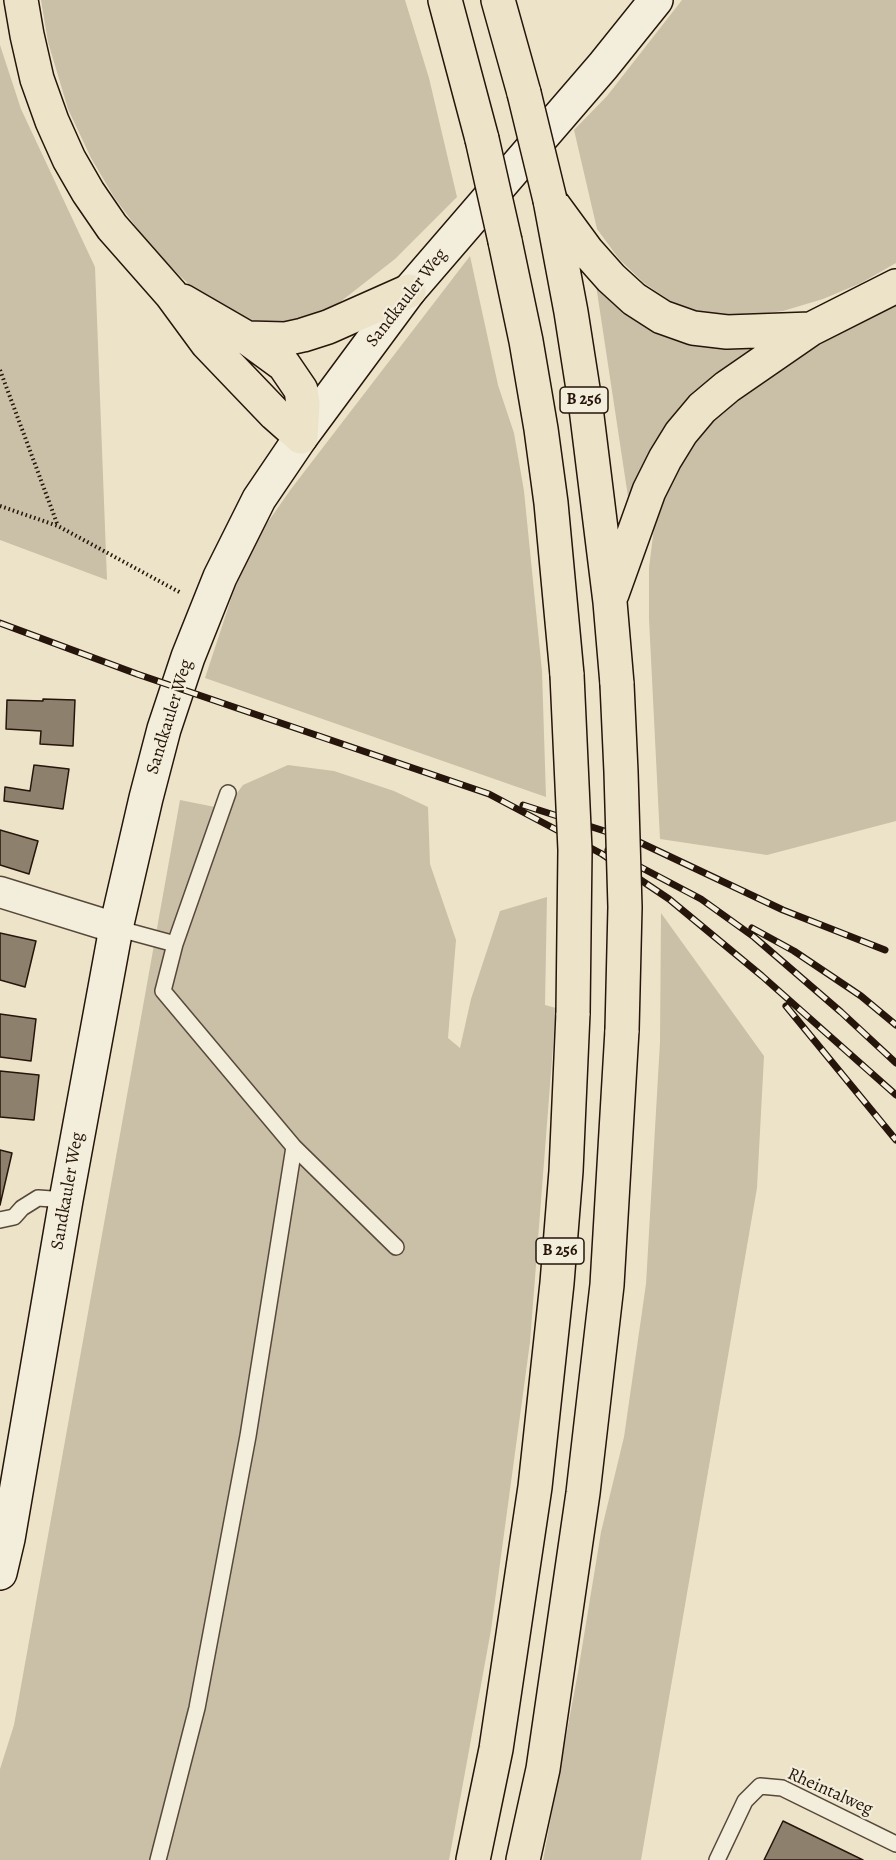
<!DOCTYPE html>
<html>
<head>
<meta charset="utf-8">
<style>
  body { margin:0 }
  canvas { display:block; background:#ece3c8 }
</style>
</head>
<body>
<canvas width="896" height="1860"></canvas>
<script>
const ctx = document.querySelector('canvas').getContext('2d');
ctx.lineJoin = 'round';
function fillPath(path, color) { ctx.fillStyle = color; ctx.fill(path, 'evenodd'); }
const toPath = rows => new Path2D(rows.map(r => 'M' + r).join(''));
function strokePath(path, color, width, dash) { ctx.strokeStyle = color; ctx.lineWidth = width; ctx.lineCap = dash ? 'butt' : 'round'; ctx.setLineDash(dash || []); ctx.stroke(path); }
function drawText(font, color, halo, rows, align = 'center') {
  ctx.font = font + ' Alegreya,serif'; ctx.lineWidth = 4.5; ctx.setLineDash([]); ctx.textBaseline = 'middle'; ctx.strokeStyle = halo; ctx.fillStyle = color; for (const [text, x, y, turn = 0] of rows) {
    ctx.save(); ctx.translate(x, y); ctx.rotate((+turn || 0) * Math.PI / 180); ctx.textAlign = isNaN(turn) ? turn : align; if (halo) ctx.strokeText(text, 0, 0); ctx.fillText(text, 0, 0); ctx.restore();
  }
}
fillPath(toPath([
  [41,0,405,0,429,78,457,197,395,259,335,306,293,324,263,324,234,314,205,299,180,276,148,243,114,197,91,158,68,109,48,42],
  [682,0,896,0,896,263,861,283,823,299,783,311,748,315,707,314,672,302,644,283,619,259,597,229,574,130,607,96],
  [0,45,21,109,95,267,107,580,0,540],
  [470,256,498,385,514,433,524,491,542,671,546,797,205,678,232,596,245,563,263,529,291,489],
  [596,285,756,342,758,353,630,510],
  [896,303,896,821,767,855,660,839,649,619,649,568,655,520,672,473,697,436,737,394,796,358],
  [288,765,334,771,394,791,428,807,430,864,456,940,448,1038,460,1048,471,999,500,911,547,897,545,1005,556,1008,530,1342,491,1630,449,1860,0,1860,0,1769,14,1725,180,800,230,810,234,797,243,785],
  [661,913,764,1056,757,1188,641,1860,543,1860,578,1672,601,1532,624,1437,646,1284,660,1042]
]), '#cac0a8');
const building = toPath([
  [43,699,75,700,73,746,40,744,41,731,6,729,7,700,43,701,43,699],
  [34,765,69,769,63,809,4,801,5,787,30,791,34,765],
  [0,830,38,841,29,874,0,865,0,830],
  [0,933,36,941,25,987,0,980,0,933],
  [0,1014,36,1019,31,1061,0,1057,0,1014],
  [0,1071,39,1075,34,1120,0,1117,0,1071],
  [0,1150,12,1153,0,1205,0,1150],
  [783,1821,863,1860,764,1860,783,1821]
]);
fillPath(building, '#8d806d');
strokePath(building, '#26150a', 1.5);
const lane = toPath([
  [228,793,175,944,163,991,294,1147,396,1247],
  [116,928,175,944],
  [0,1220,14,1217,22,1208,38,1198,66,1200],
  [158,1860,197,1708,248,1436,294,1147],
  [717,1860,745,1801,760,1786,782,1788,896,1844]
]);
const street = toPath([
  [0,892,116,928]
]);
const secondary = toPath([
  [0,1573,8,1539,66,1200,116,928,146,798,164,729,188,657,220,577,259,499,301,437,409,291,603,66,656,0]
]);
const highway = toPath([
  [21,0,27,35,37,79,52,121,69,159,88,192,112,227,171,294,207,343,275,414,301,437],
  [445,0,482,139],
  [498,0,524,93],
  [550,200,571,312,586,408,610,602,617,684],
  [554,206,587,251,611,278,634,299,662,317,693,328,727,332,811,329],
  [505,241,526,341,541,429,551,503,567,675],
  [183,301,247,338,284,365,301,390,303,404,301,437],
  [247,338,285,339,303,335,328,327,409,291],
  [612,594,649,491,665,459,681,433,702,408,727,387,811,329,896,286],
  [473,1860,496,1749,535,1487,557,1283,566,1171,573,1013],
  [523,1860,543,1769,583,1493,607,1285,622,1030]
]);
strokePath(lane, '#58483a', 18);
strokePath(street, '#58483a', 33);
strokePath(secondary, '#26150a', 36);
strokePath(highway, '#26150a', 36);
strokePath(toPath([
  [0,370,58,526],
  [0,506,58,526,181,593]
]), '#26150a', 4, [1.5, 3]);
strokePath(lane, '#f3eddb', 15);
strokePath(street, '#f3eddb', 30);
strokePath(secondary, '#f3eddb', 33);
strokePath(highway, '#ece3c8', 33);
const rail = toPath([
  [0,623,137,674,489,794,602,854,669,899,762,976,896,1095],
  [523,805,639,842,783,910,885,950],
  [608,850,701,899,754,937,841,1012,896,1063],
  [752,928,794,951,861,996,896,1025],
  [786,1006,896,1140]
]);
strokePath(rail, '#26150a', 7);
strokePath(rail, '#f3eddb', 4.5, [14]);
const highwayBridge = toPath([
  [524,93,550,200],
  [482,139,505,241],
  [567,675,575,850,573,1013],
  [617,684,621,772,625,907,622,1030]
]);
strokePath(highwayBridge, '#26150a', 36, []);
strokePath(highwayBridge, '#ece3c8', 33);
for (const [x, y, w] of [
  [584,400,48],
  [560,1251,48]
]) { const box = new Path2D(); box.roundRect(x - w / 2, y - 13, w, 26, 4.5); ctx.fillStyle = '#f3eddb'; ctx.fill(box); strokePath(box, '#26150a', 1.5); }
drawText('bold 16px', '#26150a', null, [
  ["B 256",584,400],
  ["B 256",560,1251]
]);
drawText('18px', '#26150a', '#f3eddb', [
  ["Sandkauler Weg",407,298,-52],
  ["Sandkauler Weg",170,717,-73],
  ["Sandkauler Weg",68,1191,-80],
  ["Rheintalweg",830,1792,24]
]);
</script>
</body>
</html>
